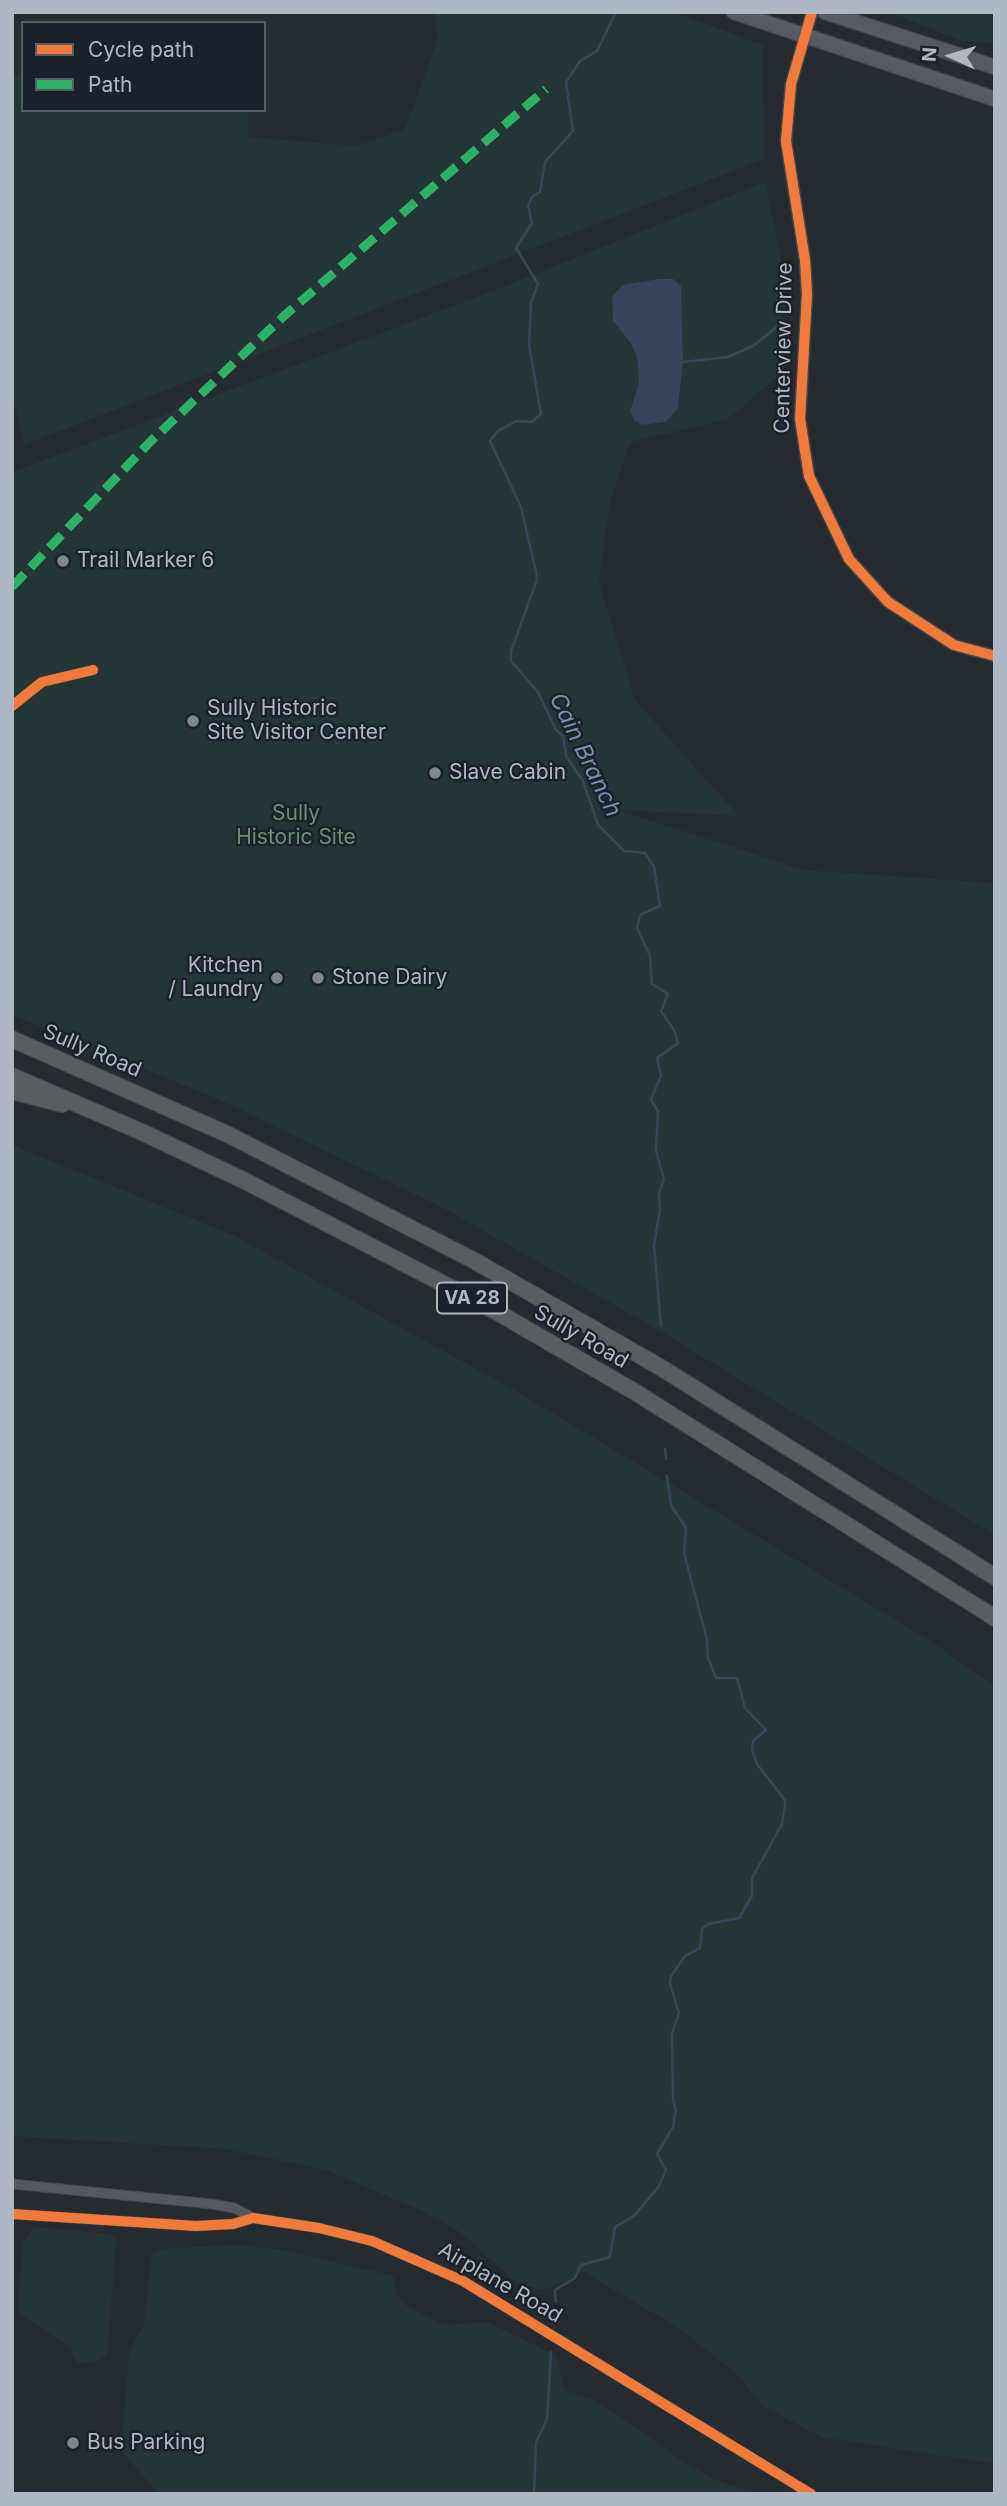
<!DOCTYPE html>
<html>
<head>
<meta charset="utf-8">
<style>
  body { margin:0 }
  #map { position:relative; width:1007px; height:2506px; overflow:hidden; background:#262b30; font-family:Inter,sans-serif }
  canvas { display:block }
  .frame { position:absolute; inset:0; border:14px solid #afb7c3; pointer-events:none }
  .legend { position:absolute; left:21px; top:21px; width:245px; height:91px; box-sizing:border-box; background:#1a212a; border:2px solid #565d67; margin:0; padding:9px 12px; list-style:none; font-size:21px; color:#afb7c3 }
  .legend li { display:flex; align-items:center; gap:14px; height:35px }
  .legend b { width:35px; border:2px solid #565d67 }
  .north { position:absolute; left:916px; top:21px; width:70px; height:70px; -webkit-text-stroke:5px #1a212a; paint-order:stroke; rotate:274deg; font-size:19px; font-weight:700; line-height:28px; text-align:center; color:#afb7c3 }
  .north::after { content:''; display:block; margin:auto; width:24px; height:32px; background:#afb7c3; clip-path:polygon(50% 0,100% 100%,50% 72%,0 100%) }
</style>
</head>
<body>
<div id="map">
<canvas width="1007" height="2506"></canvas>
<div class="frame"></div>
<ul class="legend">
<li><b style="height:9px;background:#f17a3a"></b>Cycle path</li>
<li><b style="height:9px;background:#2db169"></b>Path</li>
</ul>
<div class="north">N</div>
</div>
<script>
const ctx = document.querySelector('canvas').getContext('2d');
ctx.lineJoin = 'round';
function fillPath(path, color) { ctx.fillStyle = color; ctx.fill(path, 'evenodd'); }
const toPath = rows => new Path2D(rows.map(r => 'M' + r).join(''));
function strokePath(path, color, width, dash) { ctx.strokeStyle = color; ctx.lineWidth = width; ctx.lineCap = dash ? 'butt' : 'round'; ctx.setLineDash(dash || []); ctx.stroke(path); }
function drawText(font, color, halo, rows, align = 'center') {
  ctx.font = font + ' Inter,sans-serif'; ctx.lineWidth = 5; ctx.setLineDash([]); ctx.textBaseline = 'middle'; ctx.strokeStyle = halo; ctx.fillStyle = color; for (const [text, x, y, turn = 0] of rows) {
    ctx.save(); ctx.translate(x, y); ctx.rotate((+turn || 0) * Math.PI / 180); ctx.textAlign = isNaN(turn) ? turn : align; if (halo) ctx.strokeText(text, 0, 0); ctx.fillText(text, 0, 0); ctx.restore();
  }
}
fillPath(toPath([
  [435,12,674,12,763,45,764,159,24,445,12,392,12,76,23,74,23,110,248,110,248,137,356,146,405,129,437,42],
  [888,12,995,12,995,40,994,43,962,41],
  [765,182,786,282,776,378,728,419,631,442,610,501,599,582,635,700,739,816,618,810,804,870,995,883,995,1535,660,1331,445,1209,227,1103,12,1015,12,472,498,289],
  [681,286,683,362,678,408,666,422,642,425,630,411,639,383,637,357,630,342,613,321,612,297],
  [12,1145,233,1235,518,1392,929,1640,995,1686,995,2464,821,2437,763,2406,735,2372,675,2326,582,2271,575,2278,542,2290,515,2281,460,2232,420,2210,323,2169,224,2149,12,2136],
  [35,2227,110,2234,116,2240,108,2349,106,2355,92,2363,77,2362,69,2347,22,2315,18,2308,23,2241],
  [240,2245,283,2250,390,2275,394,2278,397,2295,408,2307,445,2325,487,2322,556,2355,565,2390,591,2399,620,2416,681,2460,710,2477,755,2494,159,2494,121,2451,129,2351,144,2325,151,2259,154,2252,172,2248]
]), '#243536');
fillPath(toPath([
  [659,279,673,279,681,286,683,362,678,408,666,422,642,425,634,420,630,411,639,383,637,357,630,342,613,321,612,297,623,285]
]), '#354458');
strokePath(toPath([
  [616,12,597,51,580,61,566,82,573,131,545,162,540,192,532,197,528,205,532,223,516,248,538,284,531,303,529,345,541,414,532,422,517,421,498,431,490,441,521,507,536,572,537,580,511,651,511,661,538,692,556,730,563,736,566,756,583,781,598,825,624,851,645,853,654,867,660,906,640,915,637,928,650,956,652,984,668,994,661,1011,674,1030,678,1043,657,1058,661,1075,651,1100,658,1111,656,1151,664,1179,659,1193,660,1209,654,1245,661,1326],
  [683,362,728,357,753,346,784,321],
  [665,1449,666,1459],
  [556,2302,555,2290,575,2278,581,2265,610,2257,615,2227,634,2216,659,2186,666,2170,657,2154,673,2127,676,2109,673,2101,672,2033,679,2013,670,1984,671,1976,685,1956,700,1948,702,1929,708,1924,739,1918,752,1896,752,1878,782,1824,785,1807,785,1800,757,1764,752,1750,753,1741,766,1730,745,1708,737,1678,716,1678,708,1658,707,1640,684,1553,686,1528,671,1505,667,1476],
  [534,2494,536,2443,547,2419,551,2352]
]), '#354458', 2.5);
const minor = toPath([
  [12,706,42,682,93,670],
  [12,2184,212,2204,234,2208,253,2218],
  [12,2214,196,2226,233,2224,253,2218,319,2228,372,2241,463,2281,811,2494]
]);
const tertiary = toPath([
  [812,12,791,84,786,141,805,260,807,294,800,419,809,476,849,559,888,602,954,645,995,656]
]);
const primary = toPath([
  [734,12,995,99],
  [825,12,995,67]
]);
const motorway = toPath([
  [12,1039,227,1134,473,1260,660,1367,995,1577],
  [12,1076,144,1133,245,1181,490,1308,635,1392,995,1618],
  [12,1091,62,1104]
]);
strokePath(minor, '#44474b', 11);
strokePath(tertiary, '#44474b', 13);
strokePath(primary, '#43474d', 17);
strokePath(motorway, '#42474c', 18);
strokePath(minor, '#55595f', 9);
strokePath(tertiary, '#55595f', 10);
strokePath(primary, '#575b61', 14);
strokePath(motorway, '#5a5d60', 16);
strokePath(toPath([
  [12,587,150,442,284,316,546,89]
]), '#2db169', 9, [18, 9]);
strokePath(toPath([
  [812,12,791,84,786,141,805,260,807,294,800,419,809,476,849,559,888,602,954,645,995,656],
  [12,706,42,682,93,670],
  [12,2214,196,2226,233,2224,253,2218,319,2228,372,2241,463,2281,811,2494]
]), '#f17a3a', 10);
for (const [x, y, r, color] of [
  [63,561,7,"#7f8690"],
  [193,721,7,"#7f8690"],
  [435,773,7,"#7f8690"],
  [277,978,7,"#7f8690"],
  [318,978,7,"#7f8690"],
  [73,2443,7,"#7f8690"]
]) { const dot = new Path2D(); dot.arc(x, y, r, 0, 2 * Math.PI); ctx.fillStyle = color; ctx.fill(dot); strokePath(dot, '#1a212a', 2.5); }
for (const [x, y, w] of [
  [472,1298,70]
]) { const box = new Path2D(); box.roundRect(x - w / 2, y - 15.5, w, 31, 5); ctx.fillStyle = '#1a212a'; ctx.fill(box); strokePath(box, '#afb7c3', 2); }
drawText('bold 19px', '#afb7c3', null, [
  ["VA 28",472,1298]
]);
drawText('21px', '#afb7c3', '#1a212a', [
  ["Centerview Drive",784,348,-89],
  ["Sully Road",92,1051,23],
  ["Sully Road",581,1337,30],
  ["Airplane Road",500,2283,30]
]);
drawText('21px', '#afb7c3', '#1a212a', [
  ["Trail Marker 6",77,561],
  ["Sully Historic",207,709],
  ["Site Visitor Center",207,733],
  ["Slave Cabin",449,773],
  ["Kitchen",263,966,"right"],
  ["/ Laundry",263,990,"right"],
  ["Stone Dairy",332,978],
  ["Bus Parking",87,2443]
], 'left');
drawText('21px', '#689170', '#1a212a', [
  ["Sully",296,814],
  ["Historic Site",296,838]
]);
drawText('italic 23px', '#788eaa', '#1a212a', [
  ["Cain Branch",585,755,64]
]);
</script>
</body>
</html>
